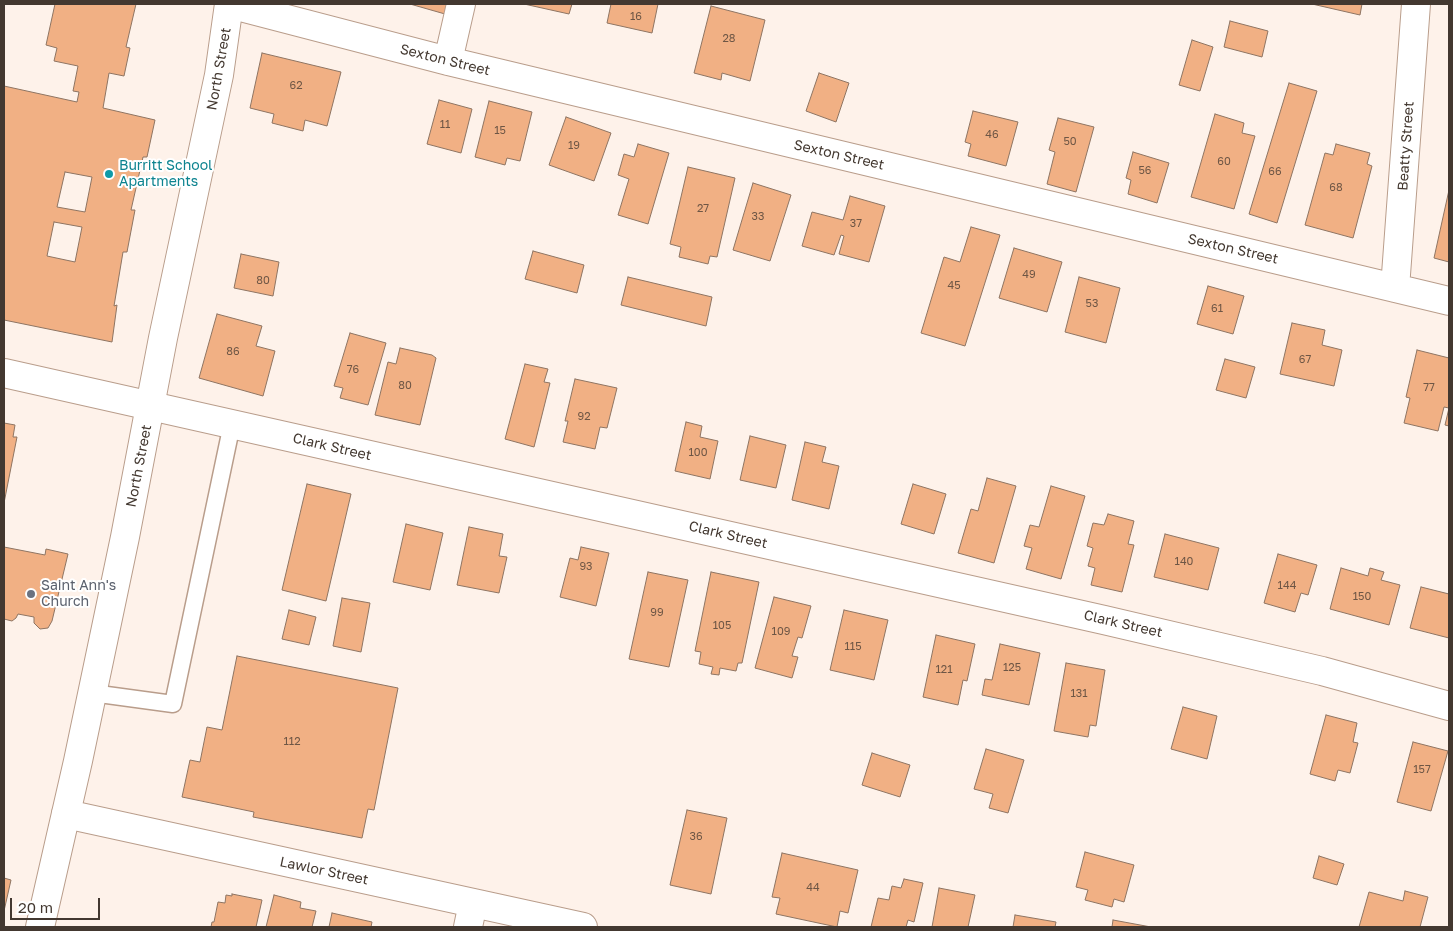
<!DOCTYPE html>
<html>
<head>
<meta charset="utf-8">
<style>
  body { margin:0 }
  #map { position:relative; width:1453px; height:931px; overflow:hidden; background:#fef2ea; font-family:"Golos Text",sans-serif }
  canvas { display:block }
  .frame { position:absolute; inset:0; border:5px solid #433830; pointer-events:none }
  .scale { position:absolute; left:10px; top:898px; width:90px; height:22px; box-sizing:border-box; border:2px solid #433830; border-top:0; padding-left:6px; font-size:15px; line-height:18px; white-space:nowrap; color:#433830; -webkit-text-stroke:4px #fff; paint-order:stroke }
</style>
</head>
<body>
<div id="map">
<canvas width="1453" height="931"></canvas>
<div class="frame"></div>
<div class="scale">20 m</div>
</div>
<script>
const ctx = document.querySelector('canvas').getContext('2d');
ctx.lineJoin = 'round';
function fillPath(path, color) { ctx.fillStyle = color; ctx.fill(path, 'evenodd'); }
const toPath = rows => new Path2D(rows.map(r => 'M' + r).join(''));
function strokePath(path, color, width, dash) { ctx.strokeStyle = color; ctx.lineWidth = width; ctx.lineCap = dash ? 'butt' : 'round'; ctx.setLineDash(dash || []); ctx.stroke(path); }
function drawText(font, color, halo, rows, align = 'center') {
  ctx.font = font + ' "Golos Text",sans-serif'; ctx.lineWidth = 4; ctx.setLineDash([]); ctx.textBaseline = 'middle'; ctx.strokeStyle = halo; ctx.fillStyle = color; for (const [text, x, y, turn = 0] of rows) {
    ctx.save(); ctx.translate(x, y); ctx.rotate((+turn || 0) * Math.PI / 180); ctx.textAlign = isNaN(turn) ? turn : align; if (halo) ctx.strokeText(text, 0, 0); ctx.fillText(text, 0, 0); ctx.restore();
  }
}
const building = toPath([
  [55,4,136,4,126,47,130,48,124,76,109,73,103,108,155,120,147,157,143,157,131,210,135,210,127,252,123,252,114,306,117,305,112,342,4,320,4,86,77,102,79,92,73,91,78,66,54,61,57,48,46,45,55,4],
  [65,172,92,177,85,212,57,207,65,172],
  [54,222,82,227,75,262,47,256,54,222],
  [410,4,448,4,445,14,410,4],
  [524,4,572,4,569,14,524,4],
  [611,4,658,4,652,33,607,23,611,4],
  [1312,4,1362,4,1360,15,1312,4],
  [711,6,765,20,750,81,722,73,721,80,694,73,711,6],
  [1230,21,1268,31,1262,57,1224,47,1230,21],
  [1192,40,1213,47,1200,91,1179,85,1192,40],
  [262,53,341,72,327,126,305,120,303,131,272,123,274,114,250,108,262,53],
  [819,73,849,83,836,122,806,111,819,73],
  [1289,83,1317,91,1277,223,1249,214,1289,83],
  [439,100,472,109,461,153,427,144,439,100],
  [489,101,532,112,520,161,507,158,505,165,475,157,489,101],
  [973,111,1018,122,1006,166,968,156,971,144,965,142,973,111],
  [1215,114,1244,123,1242,133,1255,136,1234,209,1191,197,1215,114],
  [566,117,611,133,594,181,549,165,566,117],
  [1058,118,1094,127,1076,192,1047,184,1055,152,1049,150,1058,118],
  [638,144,669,153,648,224,618,215,629,179,618,175,624,154,634,157,638,144],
  [1336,144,1370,153,1367,164,1372,166,1353,238,1305,225,1325,153,1333,155,1336,144],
  [1133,152,1169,163,1157,203,1128,194,1131,180,1126,178,1133,152],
  [688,167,735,178,717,257,710,256,708,264,679,257,681,247,670,244,688,167],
  [753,183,791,195,770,261,733,250,753,183],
  [1449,190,1449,262,1434,258,1449,190],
  [850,196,885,206,869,262,839,254,844,236,841,235,834,255,802,246,812,212,843,220,850,196],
  [971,227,1000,235,965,346,921,333,944,257,960,262,971,227],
  [1014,248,1062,262,1047,312,999,298,1014,248],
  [533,251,584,265,577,293,525,279,533,251],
  [241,254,279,262,273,296,234,288,241,254],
  [628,277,712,297,706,326,621,305,628,277],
  [1079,277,1120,288,1106,343,1065,332,1079,277],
  [1208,286,1244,296,1233,334,1197,324,1208,286],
  [217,314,262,326,256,346,275,351,263,396,199,378,217,314],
  [1292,323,1325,330,1322,345,1342,350,1334,386,1280,374,1292,323],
  [350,333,386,343,368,405,340,398,343,388,334,386,350,333],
  [400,348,432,355,436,358,420,425,375,415,388,362,396,364,400,348],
  [1417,350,1449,358,1449,426,1445,425,1449,408,1444,407,1438,431,1404,423,1410,398,1406,397,1417,350],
  [1225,359,1255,367,1246,398,1216,390,1225,359],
  [525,364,548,369,544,382,550,383,534,447,505,439,525,364],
  [575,379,617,388,607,428,600,427,595,449,563,442,568,421,565,421,575,379],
  [686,422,702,426,700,437,718,441,710,479,675,471,686,422],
  [4,423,15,425,13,437,17,437,4,503,4,423],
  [750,436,786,445,776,488,740,480,750,436],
  [805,442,826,447,822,462,839,466,829,509,792,500,805,442],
  [987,478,1016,486,994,563,958,553,971,509,978,511,987,478],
  [307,484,351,494,326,601,282,590,307,484],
  [913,484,946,494,934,534,901,524,913,484],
  [1051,486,1085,496,1061,579,1026,569,1032,548,1024,546,1030,525,1039,527,1051,486],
  [1108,514,1134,521,1128,544,1134,545,1122,592,1091,585,1095,568,1088,566,1093,548,1087,546,1093,523,1104,525,1108,514],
  [406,524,443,533,430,590,393,582,406,524],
  [469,527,503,534,499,556,507,557,499,593,457,585,469,527],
  [1165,534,1219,548,1208,590,1154,577,1165,534],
  [4,547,45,555,46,549,68,554,52,621,48,628,40,629,34,623,34,617,18,614,16,618,12,621,4,619,4,547],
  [581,547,609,553,596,606,560,597,570,558,578,560,581,547],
  [1278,554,1317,565,1308,595,1301,593,1295,612,1264,603,1278,554],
  [1341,568,1368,576,1370,568,1384,572,1381,580,1400,585,1389,625,1330,609,1341,568],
  [648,572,688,580,669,667,629,659,648,572],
  [711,572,759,582,742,663,738,663,736,671,720,668,719,675,711,674,713,667,699,664,701,652,695,651,711,572],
  [1421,587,1449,594,1449,638,1410,628,1421,587],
  [774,597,811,606,802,638,798,637,792,656,798,657,792,678,755,668,774,597],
  [342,598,370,603,361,652,333,646,342,598],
  [289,610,316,617,309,645,282,639,289,610],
  [844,610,888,620,874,680,830,670,844,610],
  [936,635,975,644,967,681,963,680,958,705,923,697,936,635],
  [1000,644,1040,653,1029,705,982,695,985,679,992,680,1000,644],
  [237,656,398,688,374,810,368,809,362,838,253,817,254,812,182,797,190,760,200,762,207,727,222,730,237,656],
  [1066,663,1105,670,1096,726,1090,725,1088,737,1054,731,1066,663],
  [1183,707,1217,716,1207,759,1171,749,1183,707],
  [1326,715,1357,723,1353,742,1358,743,1350,773,1338,770,1335,781,1310,774,1326,715],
  [1413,742,1448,751,1431,811,1397,802,1413,742],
  [986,749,1024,760,1008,813,989,808,993,794,974,789,986,749],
  [872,753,910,765,900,797,862,785,872,753],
  [687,810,727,818,711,894,670,885,687,810],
  [1085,852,1134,865,1124,902,1114,899,1112,907,1085,900,1088,890,1076,887,1085,852],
  [782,853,858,870,848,913,840,911,837,927,776,914,780,898,772,897,782,853],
  [1319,856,1344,864,1337,885,1313,878,1319,856],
  [4,878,11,880,4,911,4,878],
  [904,879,923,883,914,922,908,920,906,927,871,927,878,898,889,900,892,886,901,888,904,879],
  [939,888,975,895,968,927,932,927,939,888],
  [1405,891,1428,897,1420,927,1359,927,1369,892,1403,901,1405,891],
  [232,894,262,900,256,927,211,927,212,922,214,922,218,902,225,903,226,895,232,896,232,894],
  [274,895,301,902,300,908,316,911,312,927,266,927,274,895],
  [332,913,372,922,371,927,329,927,332,913],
  [1015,915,1056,922,1055,927,1013,927,1015,915],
  [1113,920,1151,927,1112,927,1113,920]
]);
fillPath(building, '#f1b084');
strokePath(building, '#8e7462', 1);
const service = toPath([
  [92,693,173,704,232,424]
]);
const minor = toPath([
  [229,4,448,61,1449,301],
  [448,61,461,4],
  [1395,288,1416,4],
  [4,373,1104,620,1322,671,1449,706],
  [66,814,583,927],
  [468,927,473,903]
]);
const tertiary = toPath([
  [40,927,78,761,125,537,163,338,219,75,229,4]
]);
strokePath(service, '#b99d8b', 19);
strokePath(minor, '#b99d8b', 30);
strokePath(tertiary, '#b99d8b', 30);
strokePath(service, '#fff', 16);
strokePath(minor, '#fff', 28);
strokePath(tertiary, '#fff', 28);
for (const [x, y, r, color] of [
  [109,174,5,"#0f9aa8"],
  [31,594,5,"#6b7280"]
]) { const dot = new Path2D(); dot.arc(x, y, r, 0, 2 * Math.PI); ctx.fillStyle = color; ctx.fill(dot); strokePath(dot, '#fff', 2); }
drawText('11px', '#6e5645', null, [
  ["16",636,17],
  ["28",729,39],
  ["62",296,86],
  ["11",445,125],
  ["15",500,131],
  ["46",992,135],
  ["50",1070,142],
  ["19",574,146],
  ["60",1224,162],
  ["56",1145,171],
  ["66",1275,172],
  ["68",1336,188],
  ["27",703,209],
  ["33",758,217],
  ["37",856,224],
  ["49",1029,275],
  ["80",263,281],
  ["45",954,286],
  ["53",1092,304],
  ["61",1217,309],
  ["86",233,352],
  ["67",1305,360],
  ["76",353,370],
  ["80",405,386],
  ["77",1429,388],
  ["92",584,417],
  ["100",698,453],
  ["140",1184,562],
  ["93",586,567],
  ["144",1287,586],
  ["150",1362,597],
  ["99",657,613],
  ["105",722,626],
  ["109",781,632],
  ["115",853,647],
  ["125",1012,668],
  ["121",944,670],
  ["131",1079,694],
  ["112",292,742],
  ["157",1422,770],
  ["36",696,837],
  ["44",813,888]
]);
drawText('14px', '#433830', '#fff', [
  ["Sexton Street",445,60,14],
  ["North Street",219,69,-80],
  ["Beatty Street",1406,146,-86],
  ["Sexton Street",839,155,13],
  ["Sexton Street",1233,249,13],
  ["Clark Street",332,447,13],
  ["North Street",139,466,-79],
  ["Clark Street",728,535,13],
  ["Clark Street",1123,624,13],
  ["Lawlor Street",324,871,12]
]);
drawText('14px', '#0d838f', '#fff', [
  ["Burritt School",119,166],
  ["Apartments",119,182]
], 'left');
drawText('14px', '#5b616d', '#fff', [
  ["Saint Ann's",41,586],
  ["Church",41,602]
], 'left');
</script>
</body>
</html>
